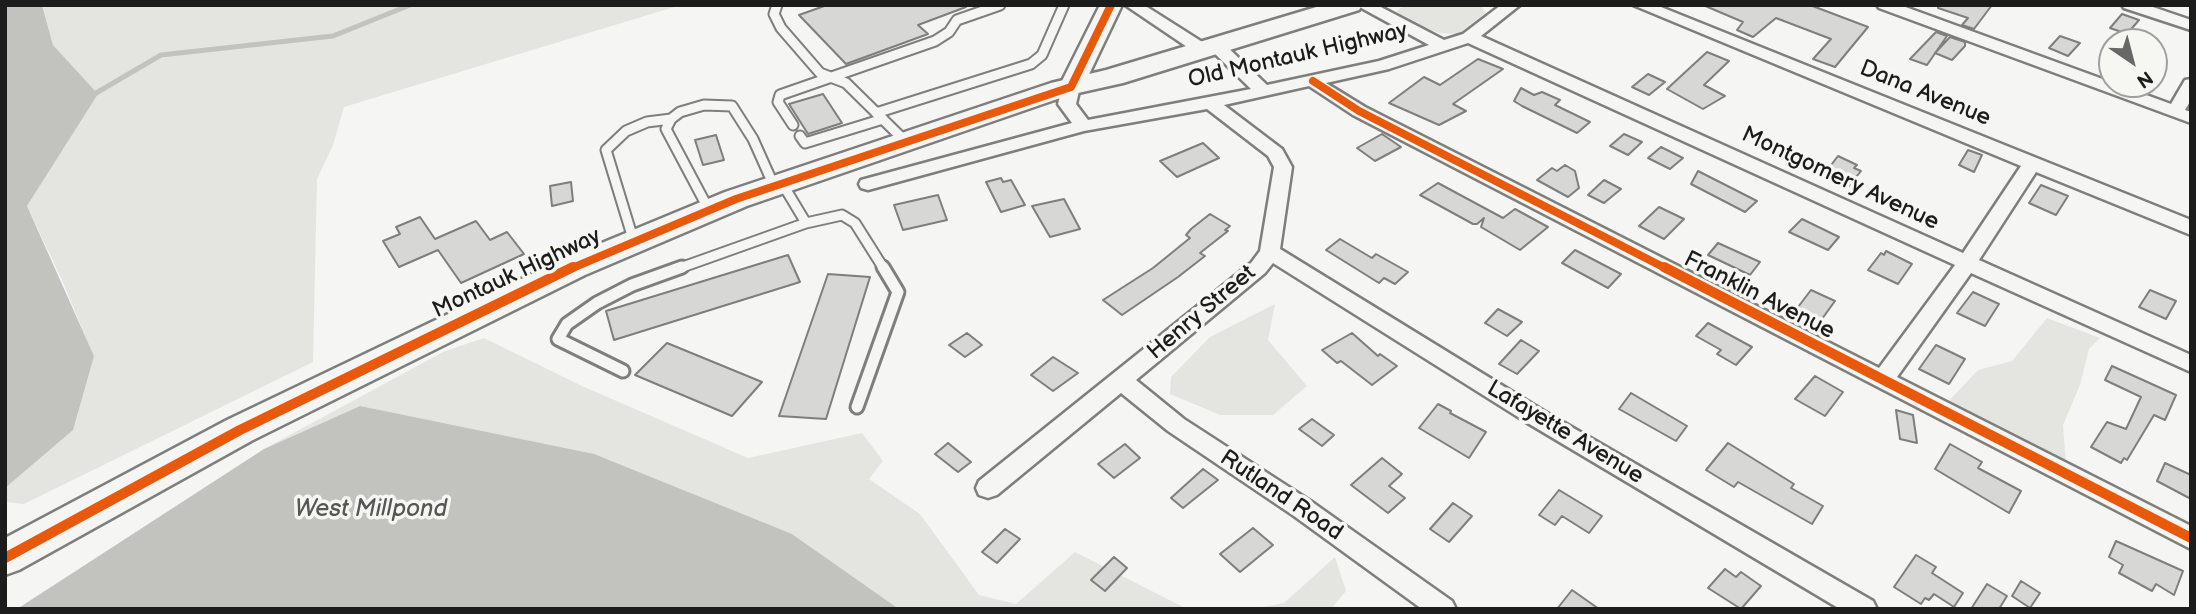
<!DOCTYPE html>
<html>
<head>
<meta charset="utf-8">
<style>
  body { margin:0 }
  #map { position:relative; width:2196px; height:614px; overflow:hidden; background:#f5f5f3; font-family:"Balsamiq Sans",sans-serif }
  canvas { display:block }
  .frame { position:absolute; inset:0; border:7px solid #1c1c1c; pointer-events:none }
  .north { position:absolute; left:2098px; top:28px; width:70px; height:70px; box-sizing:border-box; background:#f6f6f2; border:2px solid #9f9f9c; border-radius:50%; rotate:145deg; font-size:19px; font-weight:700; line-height:28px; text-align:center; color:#1c1c1c }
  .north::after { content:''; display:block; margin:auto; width:24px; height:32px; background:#686867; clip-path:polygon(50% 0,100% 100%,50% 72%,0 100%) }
</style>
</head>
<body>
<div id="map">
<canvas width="2196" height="614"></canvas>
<div class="frame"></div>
<div class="north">N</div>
</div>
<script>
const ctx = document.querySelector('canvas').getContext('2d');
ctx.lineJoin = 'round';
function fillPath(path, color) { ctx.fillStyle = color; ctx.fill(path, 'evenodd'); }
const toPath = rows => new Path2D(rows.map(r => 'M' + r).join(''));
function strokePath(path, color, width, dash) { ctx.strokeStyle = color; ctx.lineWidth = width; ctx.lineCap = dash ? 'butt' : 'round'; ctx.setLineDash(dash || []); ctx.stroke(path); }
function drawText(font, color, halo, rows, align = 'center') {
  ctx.font = font + ' "Balsamiq Sans",sans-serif'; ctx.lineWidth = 7; ctx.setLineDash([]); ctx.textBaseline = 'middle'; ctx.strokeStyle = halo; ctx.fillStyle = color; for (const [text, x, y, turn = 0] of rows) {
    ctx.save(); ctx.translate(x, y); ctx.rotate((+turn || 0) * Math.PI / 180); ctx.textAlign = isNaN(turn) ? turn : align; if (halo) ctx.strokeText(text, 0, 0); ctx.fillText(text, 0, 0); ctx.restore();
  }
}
fillPath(toPath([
  [42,5,681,5,344,107,333,145,317,179,313,362,24,504,5,502,5,488,94,357,62,280,27,206,98,94,53,45],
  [1405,5,1480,5,1486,13,1458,34,1439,33,1407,21,1396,11],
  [1275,304,1268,340,1307,386,1273,415,1220,415,1170,394,1171,377,1210,337],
  [2047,318,2100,338,2089,349,2080,385,2063,425,2066,465,1945,405,1978,370,2012,361],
  [484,338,582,386,748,458,862,433,883,461,869,479,920,514,979,595,1016,604,1075,552,1187,609,899,609,792,534,409,417,360,406,264,449,445,351],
  [1335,557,1346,591,1331,609,1252,609,1284,603]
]), '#e4e4e1');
fillPath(toPath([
  [5,5,42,5,53,45,98,94,27,206,94,356,73,430,5,488],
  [360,406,594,454,792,534,899,609,17,609,264,449]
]), '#c2c2bf');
strokePath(toPath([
  [91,96,161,55,333,36,410,5]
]), '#c2c2bf', 5);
const building = toPath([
  [827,5,965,5,966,7,918,25,928,34,846,64,799,15,827,5],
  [1703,5,1810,5,1868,27,1835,67,1813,59,1831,39,1776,18,1753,37,1737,30,1743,22,1703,5],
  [1938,5,1992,5,1974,29,1962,25,1968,18,1938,8,1938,5],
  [2122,14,2139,20,2127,34,2110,28,2122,14],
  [1936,32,1947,36,1927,65,1910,59,1936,32],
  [2060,36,2080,43,2068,56,2049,48,2060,36],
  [1950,37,1965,42,1965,46,1952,60,1935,53,1950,37],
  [1707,52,1729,61,1704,85,1725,96,1703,109,1667,89,1707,52],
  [1478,59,1503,69,1453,104,1466,111,1439,125,1389,103,1424,77,1440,85,1478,59],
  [1648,74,1665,82,1649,95,1632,87,1648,74],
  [1521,88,1534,95,1542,92,1560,100,1555,105,1590,122,1577,133,1522,106,1514,101,1521,88],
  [823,94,842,123,808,134,789,104,823,94],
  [1382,134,1401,147,1375,161,1357,148,1382,134],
  [1624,134,1642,142,1628,155,1610,146,1624,134],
  [716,135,724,160,703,165,695,140,716,135],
  [1203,143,1219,158,1177,177,1160,161,1203,143],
  [1661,147,1683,158,1670,169,1648,158,1661,147],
  [1968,150,1982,155,1974,172,1959,165,1968,150],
  [1838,156,1857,165,1854,168,1861,171,1849,186,1825,173,1838,156],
  [1565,165,1575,171,1579,188,1568,197,1537,180,1552,168,1557,171,1565,165],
  [1698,171,1757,201,1745,212,1691,184,1698,171],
  [1001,178,1003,182,1011,180,1025,205,1001,212,986,182,1001,178],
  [1604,180,1621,189,1604,203,1588,195,1604,180],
  [571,182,573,201,552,206,550,186,571,182],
  [1438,183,1503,218,1515,209,1548,227,1520,250,1481,227,1484,218,1477,224,1473,224,1420,195,1438,183],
  [2041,185,2068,196,2056,215,2029,203,2041,185],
  [938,195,947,220,903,230,894,205,938,195],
  [1064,199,1080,229,1050,237,1032,206,1064,199],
  [1659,207,1684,219,1664,239,1639,226,1659,207],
  [1210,214,1230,226,1225,230,1228,231,1200,253,1205,256,1178,277,1122,315,1103,300,1153,268,1190,238,1186,235,1191,229,1210,214],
  [420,217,435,239,476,221,490,240,507,232,524,254,461,283,438,250,399,267,383,241,400,234,396,227,420,217],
  [1802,219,1839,237,1828,250,1789,232,1802,219],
  [1340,239,1372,258,1376,254,1408,272,1395,284,1384,278,1379,283,1326,250,1340,239],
  [1718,243,1760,262,1750,275,1708,255,1718,243],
  [1575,250,1621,274,1608,288,1562,263,1575,250],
  [1886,251,1912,264,1898,284,1868,270,1881,253,1884,255,1886,251],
  [788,255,800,282,614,340,606,311,788,255],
  [828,274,870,277,826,419,779,416,828,274],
  [1811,290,1835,301,1819,323,1795,311,1811,290],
  [2150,290,2176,301,2166,319,2139,307,2150,290],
  [1973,292,1999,304,1985,326,1957,313,1973,292],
  [1498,309,1522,322,1507,336,1485,323,1498,309],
  [1708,323,1752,347,1736,365,1717,354,1721,350,1696,336,1708,323],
  [967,333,982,345,965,357,949,345,967,333],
  [1352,333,1378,356,1380,354,1397,366,1372,385,1341,361,1337,363,1322,350,1352,333],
  [1521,340,1539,351,1517,374,1499,364,1521,340],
  [667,343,762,382,732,416,635,375,667,343],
  [1936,345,1965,359,1949,384,1919,369,1936,345],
  [1053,357,1078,373,1053,391,1031,375,1053,357],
  [2112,366,2176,395,2165,420,2154,415,2127,460,2124,458,2121,463,2091,447,2107,422,2126,429,2141,397,2105,380,2112,366],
  [1815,376,1843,392,1825,416,1795,399,1815,376],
  [1631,393,1687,426,1676,441,1619,409,1631,393],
  [1438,404,1451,411,1450,413,1486,432,1469,458,1419,428,1438,404],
  [1896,410,1913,415,1917,443,1900,439,1896,410],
  [1312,419,1334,435,1322,446,1299,429,1312,419],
  [948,443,971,462,958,472,935,454,948,443],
  [1728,443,1794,484,1791,488,1823,506,1812,524,1738,482,1734,487,1706,470,1728,443],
  [1125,444,1140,458,1114,478,1098,464,1125,444],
  [1950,444,1982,462,1978,468,2021,491,2009,513,1935,469,1950,444],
  [1382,458,1402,474,1389,486,1405,498,1388,513,1351,485,1382,458],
  [2165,463,2191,475,2191,499,2157,481,2165,463],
  [1203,469,1218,480,1183,508,1171,498,1203,469],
  [1559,490,1602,516,1589,533,1562,516,1555,525,1539,515,1559,490],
  [1453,503,1472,516,1449,542,1430,529,1453,503],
  [1253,528,1273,545,1240,572,1220,554,1253,528],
  [1005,529,1020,539,997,563,982,552,1005,529],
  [2116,541,2183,571,2174,595,2156,584,2152,591,2119,573,2123,565,2109,557,2116,541],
  [1916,555,1936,567,1932,573,1963,593,1954,607,1934,594,1929,600,1925,598,1921,604,1894,587,1916,555],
  [1114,557,1127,568,1105,591,1091,580,1114,557],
  [1725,569,1736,577,1741,572,1761,586,1741,609,1708,588,1725,569],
  [2021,581,2040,593,2030,608,2012,596,2021,581],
  [1987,584,2007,596,1999,609,1971,609,1987,584],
  [1572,590,1599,609,1557,609,1572,590]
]);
fillPath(building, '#d7d7d6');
strokePath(building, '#7e7e7d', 2);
const serviceFar1 = toPath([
  [777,5,774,14,781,28,820,73,846,83,906,142],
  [876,113,1031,64,1042,55,1064,5],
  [793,125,778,102,780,95,935,41,949,32,957,20,1000,5],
  [800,136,805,143,883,119],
  [782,183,806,223,842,215,855,223,884,269],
  [709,210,666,129,671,119,680,112,704,105,732,106,753,139,774,186],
  [634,242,606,150,626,131,647,122,671,119],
  [677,269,806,223]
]);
const service = toPath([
  [623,371,558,339,567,324,597,303,632,285,682,267],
  [857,407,898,292,883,267]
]);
const minor = toPath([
  [1125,5,1144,5,1207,45,1215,40,1221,41,1267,85,1379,61,1429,45,1356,5,1377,5,1444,40,1463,34,1501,5,1520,5,1481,36,1963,253,2021,166,1633,5,1656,5,2191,220,2191,235,2036,172,1979,260,2191,355,2191,372,1971,273,1897,377,2191,526,2191,549,1353,115,1309,86,1224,105,1282,149,1292,167,1280,249,1542,410,1873,601,1877,609,1840,609,1526,422,1273,263,1265,273,1136,380,1184,419,1312,502,1452,601,1456,609,1422,609,1294,516,1168,431,1121,393,997,495,988,498,979,495,976,488,979,481,1251,263,1260,251,1274,167,1268,156,1207,109,1084,131,868,190,861,188,859,184,861,180,1072,123,1058,104,1062,87,1071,82,1080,87,1076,104,1088,120,1251,89,1210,49,1202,54,1196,53,1125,5],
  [1468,43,1955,265,1879,368,1365,107,1326,83,1389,69,1468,43],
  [1877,5,1900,5,2171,104,2185,80,2191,79,2191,100,2185,110,2191,112,2191,123,1879,8,1877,5],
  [2122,5,2147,5,2191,20,2191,30,2124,8,2122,5]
]);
const secondary = toPath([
  [1100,5,1122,5,1083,87,1080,92,1071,94,1062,92,1059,87,1100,5]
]);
const primary = toPath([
  [1323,5,1362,5,1359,10,1123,83,1069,95,747,206,585,275,253,440,19,570,5,575,5,538,227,420,563,259,725,192,1051,83,1106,70,1323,5]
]);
strokePath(serviceFar1, '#7e7e7d', 13);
strokePath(service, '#7e7e7d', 17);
strokePath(minor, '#7e7e7d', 5);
strokePath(secondary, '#7e7e7d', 5);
strokePath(primary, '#7e7e7d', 5);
strokePath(serviceFar1, '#f5f5f3', 9);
strokePath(service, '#f5f5f3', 11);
fillPath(minor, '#f5f5f3');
fillPath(secondary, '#f5f5f3');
fillPath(primary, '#f5f5f3');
strokePath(toPath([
  [1313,81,1359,111,1667,269],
  [570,269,736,199,1071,87,1111,5]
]), '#e8590c', 8);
strokePath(toPath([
  [1664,267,2191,538],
  [5,558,240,430,573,267]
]), '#e8590c', 10);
drawText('23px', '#1c1c1c', '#f6f6f2', [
  ["Old Montauk Highway",1298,56,-13],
  ["Dana Avenue",1925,94,22],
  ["Montgomery Avenue",1840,179,25],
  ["Montauk Highway",517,274,-25],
  ["Franklin Avenue",1759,296,27],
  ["Henry Street",1202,313,-40],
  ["Lafayette Avenue",1565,433,31],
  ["Rutland Road",1281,496,34]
]);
drawText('italic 24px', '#565654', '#f6f6f2', [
  ["West Millpond",371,510]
]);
</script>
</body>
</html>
